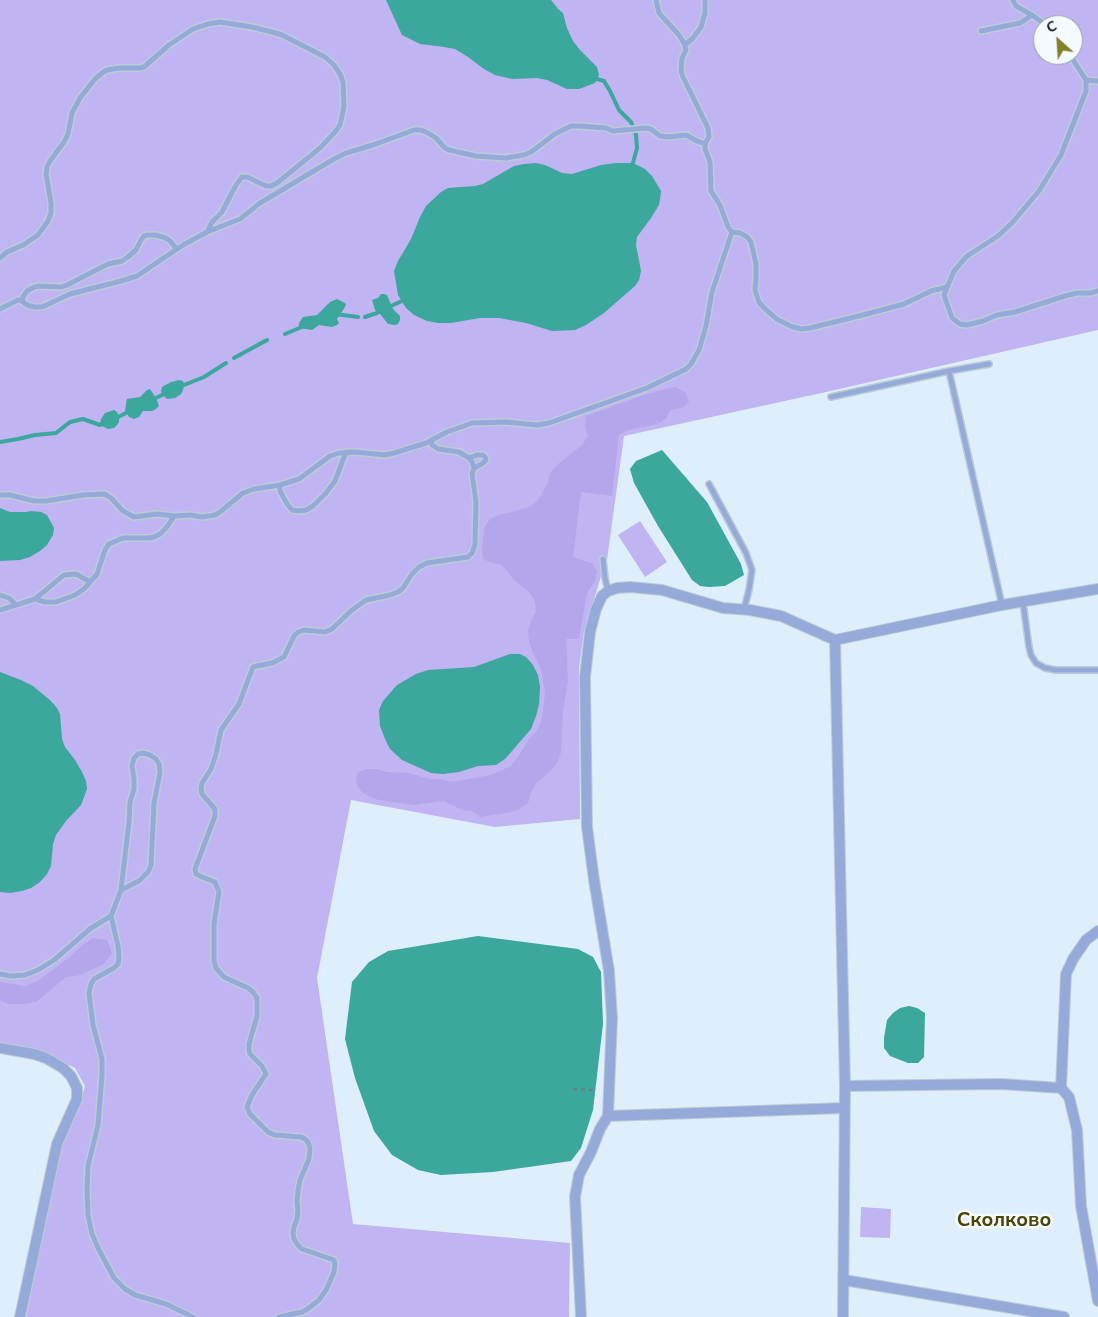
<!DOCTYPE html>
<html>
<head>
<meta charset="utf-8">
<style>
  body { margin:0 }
  #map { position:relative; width:1098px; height:1317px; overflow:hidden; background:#deeffb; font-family:"Nunito Sans",sans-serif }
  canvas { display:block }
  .north { position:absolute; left:1033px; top:15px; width:50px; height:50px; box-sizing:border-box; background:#f5fafe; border:1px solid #969da2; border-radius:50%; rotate:334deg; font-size:14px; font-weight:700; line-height:20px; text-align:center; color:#081219 }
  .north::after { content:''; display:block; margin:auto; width:18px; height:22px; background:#858028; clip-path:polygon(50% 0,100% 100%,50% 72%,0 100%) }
</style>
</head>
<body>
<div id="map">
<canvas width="1098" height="1317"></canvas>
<div class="north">С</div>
</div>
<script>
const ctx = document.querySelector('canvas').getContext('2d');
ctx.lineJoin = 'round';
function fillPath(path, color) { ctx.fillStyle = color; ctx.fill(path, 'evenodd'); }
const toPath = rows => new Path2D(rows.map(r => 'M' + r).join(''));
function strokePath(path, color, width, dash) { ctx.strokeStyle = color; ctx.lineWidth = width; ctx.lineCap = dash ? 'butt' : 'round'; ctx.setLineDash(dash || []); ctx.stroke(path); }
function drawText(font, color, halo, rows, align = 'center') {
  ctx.font = font + ' "Nunito Sans",sans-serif'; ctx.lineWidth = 5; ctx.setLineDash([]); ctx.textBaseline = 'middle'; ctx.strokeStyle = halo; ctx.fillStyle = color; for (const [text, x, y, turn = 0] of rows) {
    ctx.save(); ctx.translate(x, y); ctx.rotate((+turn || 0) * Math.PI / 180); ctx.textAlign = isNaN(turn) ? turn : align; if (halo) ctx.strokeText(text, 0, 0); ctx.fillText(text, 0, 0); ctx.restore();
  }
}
fillPath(toPath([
  [0,0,1098,0,1098,330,826,392,624,436,607,560,600,559,602,573,584,632,579,668,580,819,495,827,351,800,317,978,353,1224,570,1243,569,1317,26,1317,62,1140,81,1100,85,1086,75,1068,50,1056,0,1044],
  [1043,25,1073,25,1073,55,1043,55],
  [640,521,667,562,645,577,618,535],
  [861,1207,891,1209,890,1238,860,1237]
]), '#c1b4f2');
fillPath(toPath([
  [675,387,685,392,689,401,684,407,670,410,666,419,657,424,628,430,619,435,612,496,581,492,573,557,593,564,597,571,595,581,587,593,579,639,566,639,568,681,563,711,561,752,558,762,544,777,536,783,531,793,528,803,520,809,511,812,480,817,472,811,462,810,444,801,414,805,379,800,370,797,362,792,356,784,357,773,366,769,377,769,387,772,408,773,430,779,440,779,451,782,491,775,511,766,518,757,529,739,536,732,541,722,544,703,545,692,541,669,532,651,529,641,528,631,531,621,536,612,535,602,530,593,514,580,502,565,492,563,483,559,482,548,484,528,490,519,499,515,530,507,538,500,548,483,550,473,557,465,582,445,588,436,585,427,586,416,644,395,665,389],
  [93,938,107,940,112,953,104,964,80,975,66,977,36,1002,22,1004,8,1004,0,1000,0,982,25,986,38,981,71,956,81,946]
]), '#b4a6ea');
fillPath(toPath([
  [386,0,551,0,558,9,563,13,567,28,573,41,580,50,597,67,599,75,595,83,579,89,567,89,547,80,537,78,512,79,495,75,484,69,468,57,455,49,444,47,420,44,402,35],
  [536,163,545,165,562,173,572,174,601,165,616,163,633,163,645,169,652,176,661,191,660,199,659,205,651,218,637,237,636,245,641,271,639,280,635,286,604,313,586,325,575,330,552,331,526,323,499,318,480,318,451,323,438,323,427,321,414,315,406,308,398,295,394,271,398,261,411,239,420,217,426,206,441,192,448,188,475,186,483,184,514,166,524,164],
  [381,294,384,294,387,295,393,309,400,316,400,320,398,324,395,325,388,324,381,315,375,310,372,300,378,298],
  [337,299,343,302,346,304,345,307,337,319,339,323,337,325,332,327,319,325,312,330,299,328,299,323,303,317,317,315,330,302],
  [179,380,183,381,184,385,183,390,181,394,175,398,167,399,162,394,161,391,162,387,171,382],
  [150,389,156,398,159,406,156,409,152,411,143,411,139,417,134,419,129,417,125,410,127,399,140,397,147,390],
  [114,410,117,412,119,417,119,422,117,425,114,428,108,429,100,425,101,419,105,413],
  [662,450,707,502,741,564,744,575,725,586,709,587,700,586,692,580,658,526,634,483,630,469,636,461],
  [0,508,10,512,26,512,31,511,41,512,47,515,54,528,53,535,47,545,40,551,30,557,20,560,0,561],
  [510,654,520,654,526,657,533,665,538,675,540,687,539,704,536,716,531,729,505,759,496,765,478,766,459,772,443,774,431,773,402,760,390,749,385,739,380,726,379,710,383,701,397,685,416,674,428,670,474,667],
  [0,672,21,680,33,686,51,701,57,708,60,714,62,739,65,747,75,760,82,772,86,781,87,789,81,805,66,821,56,835,53,844,51,866,47,874,40,882,31,888,22,891,10,893,0,892],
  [478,936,578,949,593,957,601,972,603,1024,593,1110,581,1148,571,1161,493,1172,441,1175,418,1170,392,1155,374,1131,355,1078,345,1039,352,982,369,962,388,951],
  [909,1006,917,1008,925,1013,924,1057,918,1063,908,1063,890,1056,884,1048,884,1038,887,1020,893,1013,900,1008]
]), '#3ba79d');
strokePath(toPath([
  [597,79,604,81,610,91,619,110,631,122,636,135,637,148,633,163],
  [388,306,391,306,402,301],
  [335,314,358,317],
  [365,317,377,313,380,310],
  [285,334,302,327],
  [234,358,267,340],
  [179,387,204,377,226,363],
  [152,400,166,393],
  [114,419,130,411],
  [0,442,18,439,35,435,56,433,70,422,83,419,100,425,103,423]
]), '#3ba79d', 4);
const lane = toPath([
  [1032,15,1046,25],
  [981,31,1020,23,1032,15,1016,6,1013,0],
  [685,45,693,38,701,27,705,13,705,0],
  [1070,55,1086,80,1086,91,1061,155,1039,191,1012,223,998,236,967,256,954,271,944,295,952,318,960,324,967,325,983,321,997,315,1015,312,1065,296,1077,293,1090,293,1098,291],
  [1086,80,1098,81],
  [732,232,740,233,747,237,751,242,756,264,756,278,755,290,759,302,765,309,778,320,793,327,801,329,810,328,859,316,904,304,931,291,947,287],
  [0,258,7,252,23,245,38,235,48,221,51,213,51,203,46,174,47,167,50,161,64,142,68,134,72,113,80,98,95,79,102,73,107,70,119,68,139,68,144,67,169,45,193,29,208,24,220,22,252,27,272,32,282,35,325,57,334,65,340,74,343,82,344,107,340,125,335,132,320,148,277,183,271,186,266,186,247,177,242,177,236,185,222,212,212,222,207,232],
  [22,301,23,297,27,291,32,288,38,286,61,287,67,285,108,264,122,261,128,257,136,250,141,240,144,236,148,235,155,235,163,237,169,240,177,249],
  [0,309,18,300,22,301,27,305,34,307,42,307,70,294,121,281,137,276,183,245,207,232,240,219,260,203,334,159,346,153,373,145,414,130,421,130,428,133,436,138,445,148,449,150,476,156,506,158,524,155,531,152,555,134,571,126,580,126,606,128,613,131,646,128,651,129,660,136,668,137,686,135,697,141,705,144],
  [949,371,989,364],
  [831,397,949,371,1002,605],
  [469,458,477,455,483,455,485,457,486,460,482,464,474,468],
  [709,484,746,553,752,570,749,590,744,609],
  [280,485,280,491,287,504,292,510,299,511,306,510,313,506,326,493,335,481,346,452],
  [0,495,10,495,34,501,46,501,83,495,105,494,112,499,123,511,134,517,157,514,174,516,190,515,202,517,215,515,220,512,243,493,254,489,280,485,299,479,330,456,339,453,355,452,385,455,394,453,426,443,447,432,472,423,506,422,537,425,549,423,647,388,686,369,691,364,699,350,706,326,712,292,732,232,728,227,720,205,711,191,710,162,705,149,705,144,709,137,708,128,683,77,681,71,682,58,686,50,685,45,679,35,659,13,656,0],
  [603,559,605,578,608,591],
  [0,595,9,598,15,604],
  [35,599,64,575,76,574,90,582],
  [1023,602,1029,647,1031,655,1036,663,1045,668,1056,670,1098,670],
  [0,610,35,599,45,602,56,602,75,595,84,589,97,574,105,550,109,544,123,538,149,538,154,537,160,534,167,527,174,516],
  [121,890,139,881,148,872,151,865,154,803,160,773,159,764,156,759,150,755,143,753,138,754,134,758,132,766,134,779,134,789,130,802,129,822,121,890,111,916,118,946,119,958,118,964,114,968,94,979,91,984,89,993,93,1025,102,1059,102,1075,98,1125,88,1166,87,1190,88,1215,92,1234,98,1248,114,1278,125,1289,135,1295,166,1304,193,1317],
  [0,974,11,976,25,975,38,970,54,960,91,928,111,916],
  [279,1317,302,1312,309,1308,319,1300,326,1290,334,1272,335,1264,334,1260,302,1249,297,1244,294,1239,293,1233,294,1227,297,1219,298,1211,297,1202,298,1191,300,1180,309,1159,310,1148,308,1142,305,1139,301,1137,275,1135,268,1132,250,1114,247,1107,252,1095,266,1074,262,1066,250,1054,249,1050,249,1044,257,1016,257,998,253,992,248,988,224,977,216,968,214,961,214,924,219,892,215,882,202,877,196,874,195,869,215,816,215,809,202,794,201,789,202,783,211,769,216,754,221,730,239,704,253,667,257,666,272,663,284,657,294,636,298,632,304,630,325,632,332,629,352,610,366,600,390,595,398,592,403,588,412,574,419,567,427,563,468,557,472,553,475,545,476,502,472,474,474,468,472,462,469,458,459,452,438,449,432,445,432,440]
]);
const street = toPath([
  [835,640,845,1086,843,1317],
  [0,1048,34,1054,46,1058,63,1068,71,1076,77,1088,77,1099,57,1144,20,1317],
  [845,1086,1001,1084,1061,1088,1066,974,1073,959,1086,940,1098,931],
  [1061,1088,1069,1097,1077,1130,1081,1206,1098,1301],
  [608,1116,844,1108],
  [844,1280,1064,1317],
  [581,1317,575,1197,579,1175,591,1152,600,1129,608,1116,612,1018,609,971,594,880,587,827,585,677,590,632,596,609,602,596,608,591,617,588,630,587,662,590,723,608,750,610,781,616,835,640,1002,605,1098,589]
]);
strokePath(lane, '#bcccd7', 8);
strokePath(street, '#bcccd7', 12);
strokePath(toPath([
  [573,1089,595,1090]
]), '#6e7b85', 2, [4, 4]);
strokePath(lane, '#96aad9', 5);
strokePath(street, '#96aad9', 10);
drawText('bold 20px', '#494503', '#f5fafe', [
  ["Сколково",1004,1221]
]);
</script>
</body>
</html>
